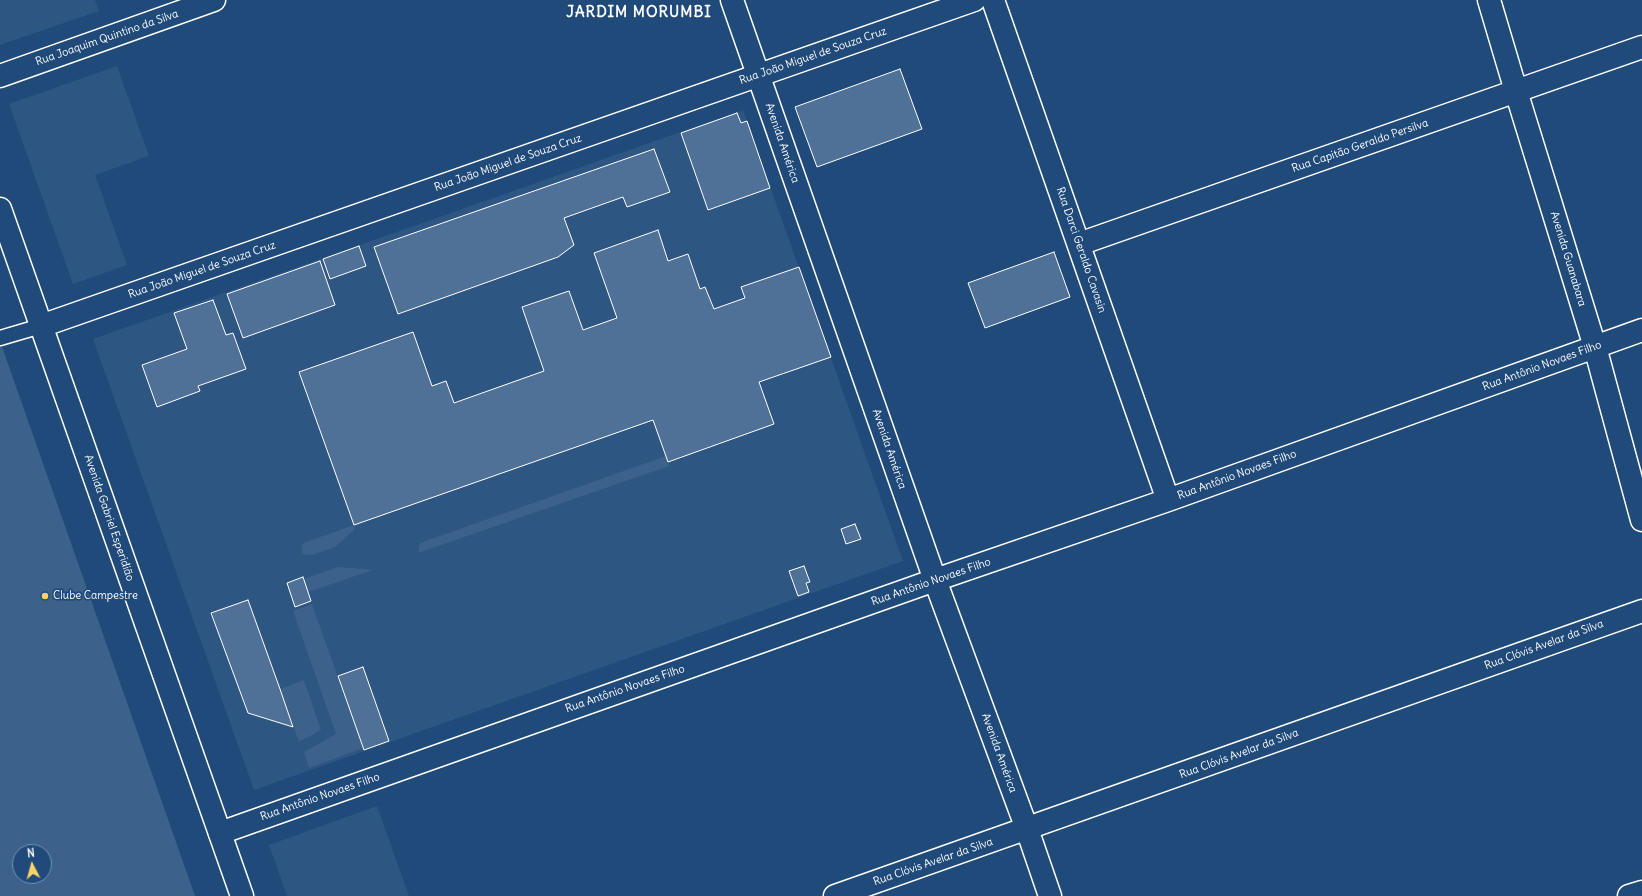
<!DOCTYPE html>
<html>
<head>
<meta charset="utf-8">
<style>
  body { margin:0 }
  #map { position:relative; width:1642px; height:896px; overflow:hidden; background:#1f4a7a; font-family:Delius,sans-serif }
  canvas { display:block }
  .north { position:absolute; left:12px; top:844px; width:40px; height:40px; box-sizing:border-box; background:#1f4a7a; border:1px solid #7992af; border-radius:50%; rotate:354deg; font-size:11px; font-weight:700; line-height:16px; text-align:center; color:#fff }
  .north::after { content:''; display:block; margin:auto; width:14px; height:18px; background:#ffd166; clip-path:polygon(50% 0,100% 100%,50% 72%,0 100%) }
</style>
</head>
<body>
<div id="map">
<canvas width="1642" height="896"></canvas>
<div class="north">N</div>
</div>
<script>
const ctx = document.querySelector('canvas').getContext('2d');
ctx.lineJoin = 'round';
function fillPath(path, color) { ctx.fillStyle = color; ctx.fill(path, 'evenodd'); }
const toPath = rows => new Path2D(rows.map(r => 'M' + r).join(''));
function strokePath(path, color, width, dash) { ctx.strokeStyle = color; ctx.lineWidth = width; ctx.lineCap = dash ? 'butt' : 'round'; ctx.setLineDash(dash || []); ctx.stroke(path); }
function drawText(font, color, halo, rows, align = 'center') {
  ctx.font = font + ' Delius,sans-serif'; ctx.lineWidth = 3.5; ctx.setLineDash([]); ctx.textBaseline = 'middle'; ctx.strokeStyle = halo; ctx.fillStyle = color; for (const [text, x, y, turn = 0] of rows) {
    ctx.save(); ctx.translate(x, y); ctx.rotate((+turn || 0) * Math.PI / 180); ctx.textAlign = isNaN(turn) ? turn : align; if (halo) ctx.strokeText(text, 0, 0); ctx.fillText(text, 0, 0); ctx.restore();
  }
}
fillPath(toPath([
  [0,0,95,0,99,11,0,45],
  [117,66,149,156,95,175,127,265,73,284,9,104],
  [743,110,903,561,254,790,93,339],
  [377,806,409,896,287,896,269,845]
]), '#2e5683');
fillPath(toPath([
  [0,341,195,896,0,896],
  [20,852,44,852,44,876,20,876],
  [666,456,669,466,418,553,420,543],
  [354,525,354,530,335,547,312,555,302,554,302,545,306,542],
  [338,567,373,570,308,592,303,579],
  [312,604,363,748,309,768,304,752,336,734,293,611],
  [304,680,321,730,299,742,280,689]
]), '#3c618b');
const building = toPath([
  [900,69,922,129,817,167,795,107,900,69],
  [737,113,741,123,747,121,770,188,708,210,681,133,737,113],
  [654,149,670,192,627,207,623,197,564,218,574,245,558,257,398,314,374,247,654,149],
  [658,230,668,261,688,254,700,289,705,287,714,309,745,298,741,287,799,267,831,357,759,382,774,424,668,462,653,420,354,525,299,372,413,332,432,386,446,381,454,403,544,371,522,307,569,291,583,330,617,318,594,253,658,230],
  [359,246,366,266,330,279,323,259,359,246],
  [1054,252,1070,297,985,328,968,283,1054,252],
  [320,261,335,305,243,338,227,294,320,261],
  [213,300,226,335,233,333,246,369,198,386,200,391,157,407,142,365,187,349,174,313,213,300],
  [855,524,861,539,846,544,841,529,855,524],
  [804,566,810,582,806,583,809,592,798,596,789,571,804,566],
  [303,577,311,601,295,607,287,583,303,577],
  [248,600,280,689,293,727,248,713,211,613,248,600],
  [363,667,389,741,364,750,338,676,363,667]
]);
fillPath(building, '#507197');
strokePath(building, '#fff', 1);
const lane = toPath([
  [0,338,41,326]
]);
const street = toPath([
  [732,0,935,580,1027,829,1050,896],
  [993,0,1168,500],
  [1489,0,1516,91,1595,347,1642,520],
  [0,76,214,0],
  [1079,244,1642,47],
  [41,326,974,0],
  [220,833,935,580,1168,500,1642,330],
  [835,896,1642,611],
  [1629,896,1642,892]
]);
const secondary = toPath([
  [0,209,242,896]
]);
strokePath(lane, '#fff', 17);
strokePath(street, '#fff', 25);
strokePath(secondary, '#fff', 25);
strokePath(lane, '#1f4a7a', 14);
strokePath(street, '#1f4a7a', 22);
strokePath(secondary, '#1f4a7a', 22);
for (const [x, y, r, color] of [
  [45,596,4,"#ffd166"]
]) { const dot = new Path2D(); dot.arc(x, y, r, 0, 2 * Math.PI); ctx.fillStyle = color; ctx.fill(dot); strokePath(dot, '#1f4a7a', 1.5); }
drawText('11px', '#fff', '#1f4a7a', [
  ["Rua Joaquim Quintino da Silva",107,38,-19],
  ["Rua João Miguel de Souza Cruz",813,56,-19],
  ["Avenida América",782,143,71],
  ["Rua Capitão Geraldo Persilva",1360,146,-19],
  ["Rua João Miguel de Souza Cruz",508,163,-19],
  ["Rua Darci Geraldo Cavasin",1081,250,71],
  ["Avenida Guanabara",1568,259,73],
  ["Rua João Miguel de Souza Cruz",202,270,-19],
  ["Rua Antônio Novaes Filho",1542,366,-20],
  ["Avenida América",889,449,71],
  ["Rua Antônio Novaes Filho",1237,475,-20],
  ["Avenida Gabriel Esperidião",109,518,71],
  ["Rua Antônio Novaes Filho",931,582,-19],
  ["Rua Clóvis Avelar da Silva",1544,645,-20],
  ["Rua Antônio Novaes Filho",625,689,-19],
  ["Avenida América",999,753,70],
  ["Rua Clóvis Avelar da Silva",1239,754,-20],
  ["Rua Antônio Novaes Filho",320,797,-19],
  ["Rua Clóvis Avelar da Silva",933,862,-19]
]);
drawText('11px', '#fff', '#1f4a7a', [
  ["Clube Campestre",53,596]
], 'left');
ctx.letterSpacing = '1px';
drawText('bold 15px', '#fff', '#1f4a7a', [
  ["JARDIM MORUMBI",639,13]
]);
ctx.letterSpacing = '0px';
</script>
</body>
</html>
